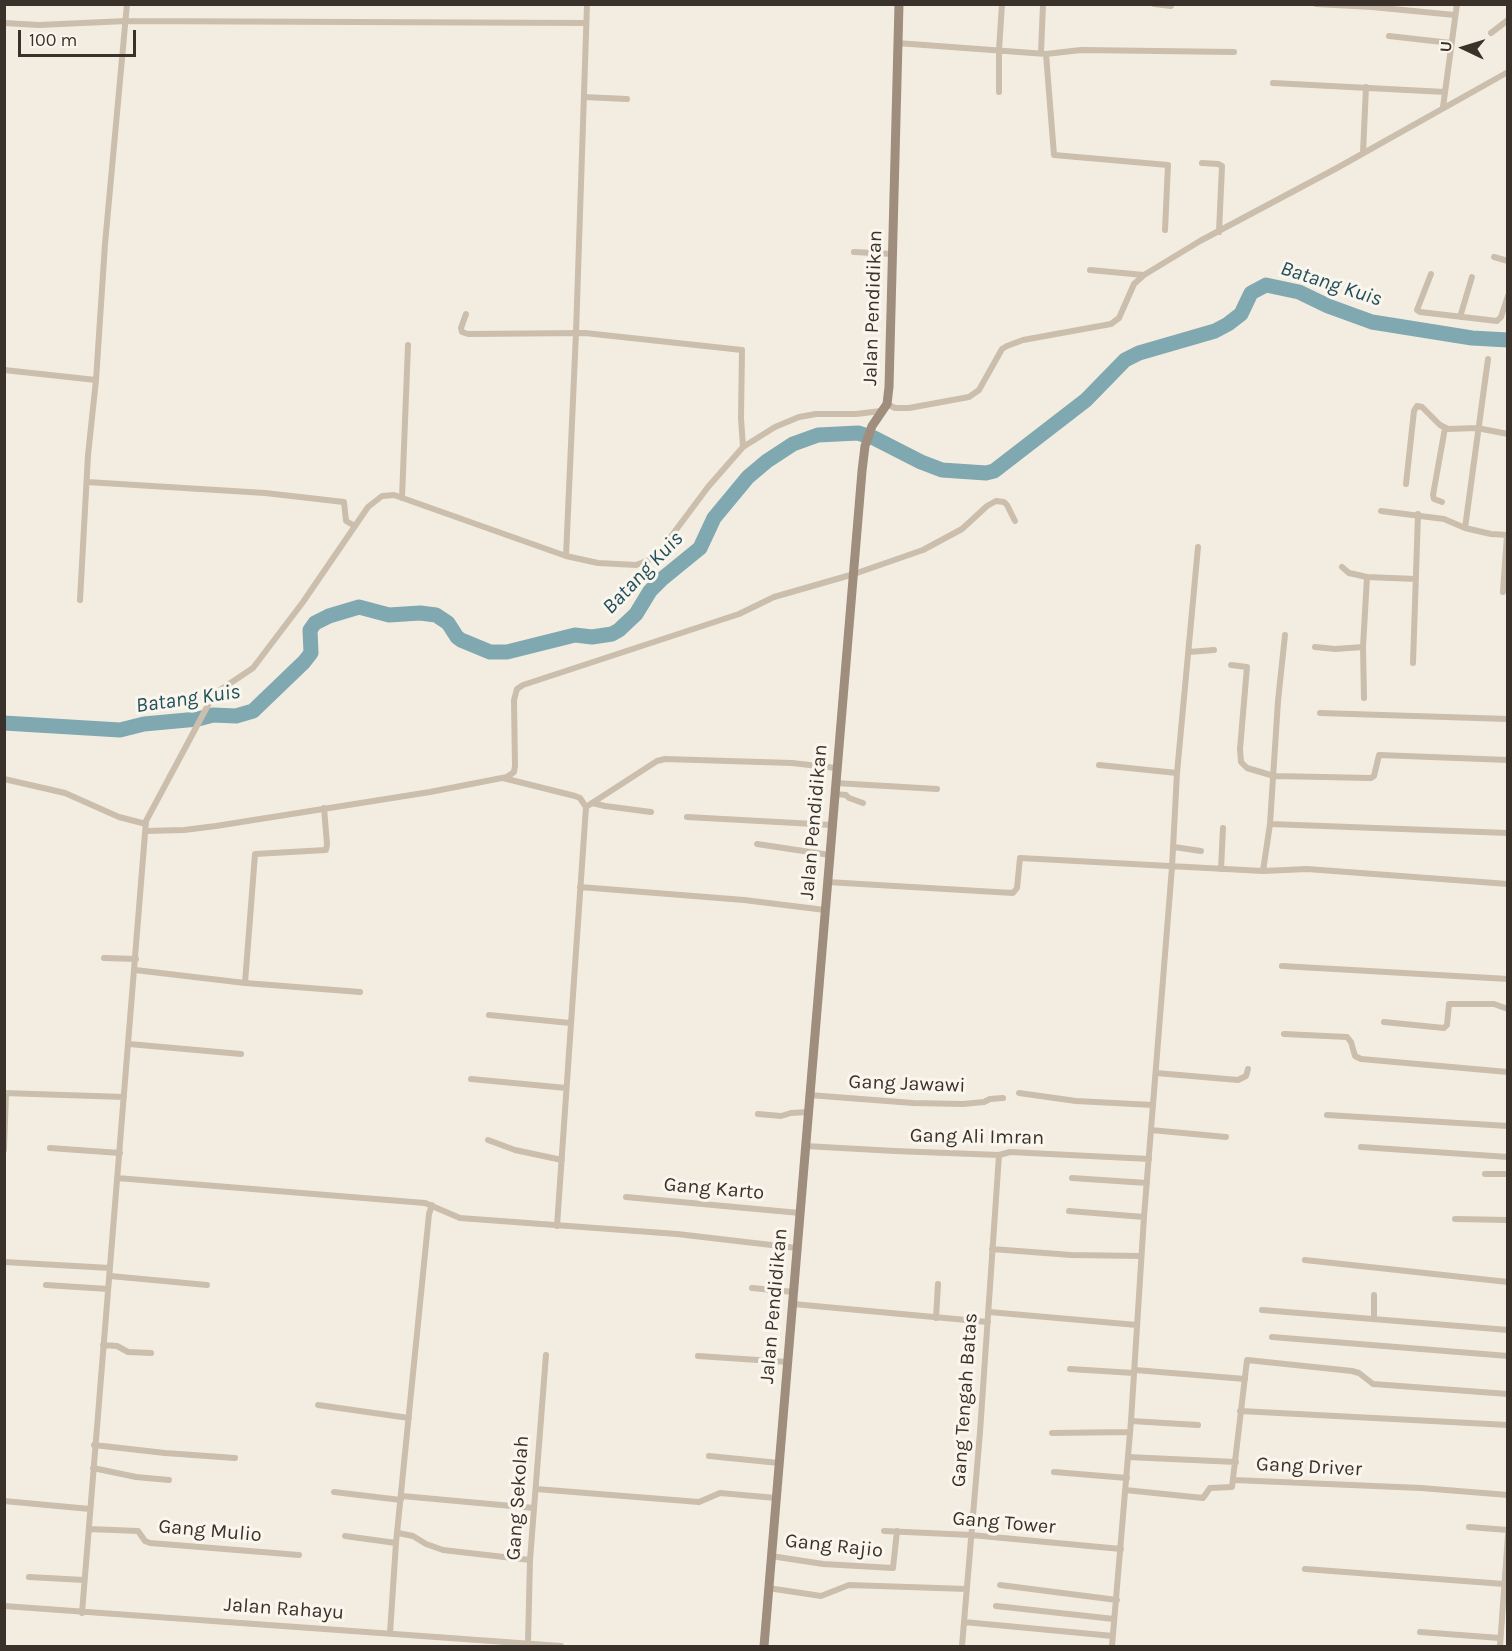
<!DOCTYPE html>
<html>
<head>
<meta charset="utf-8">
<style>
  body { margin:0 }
  #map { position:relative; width:1512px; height:1651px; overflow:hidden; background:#f3ede1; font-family:Karla,sans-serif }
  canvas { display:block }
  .frame { position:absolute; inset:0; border:6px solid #3a312b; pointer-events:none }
  .north { position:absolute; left:1434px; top:18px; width:60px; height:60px; -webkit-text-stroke:4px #faf6ed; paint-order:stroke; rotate:274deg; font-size:16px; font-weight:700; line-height:24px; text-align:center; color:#3a312b }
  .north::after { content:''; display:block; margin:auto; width:21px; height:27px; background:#3a312b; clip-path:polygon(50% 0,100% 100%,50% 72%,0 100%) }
  .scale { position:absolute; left:18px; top:30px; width:118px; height:27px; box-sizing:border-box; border:3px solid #3a312b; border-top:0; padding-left:8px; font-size:18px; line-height:21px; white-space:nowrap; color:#3a312b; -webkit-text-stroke:4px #faf6ed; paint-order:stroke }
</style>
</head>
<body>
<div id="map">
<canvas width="1512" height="1651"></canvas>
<div class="frame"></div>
<div class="north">U</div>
<div class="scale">100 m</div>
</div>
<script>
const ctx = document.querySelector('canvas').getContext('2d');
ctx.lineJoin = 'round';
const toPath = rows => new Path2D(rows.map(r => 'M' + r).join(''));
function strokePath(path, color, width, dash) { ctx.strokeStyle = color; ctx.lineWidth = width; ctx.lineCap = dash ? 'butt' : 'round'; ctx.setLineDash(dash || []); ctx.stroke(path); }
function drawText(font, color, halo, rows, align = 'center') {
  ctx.font = font + ' Karla,sans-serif'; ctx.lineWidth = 6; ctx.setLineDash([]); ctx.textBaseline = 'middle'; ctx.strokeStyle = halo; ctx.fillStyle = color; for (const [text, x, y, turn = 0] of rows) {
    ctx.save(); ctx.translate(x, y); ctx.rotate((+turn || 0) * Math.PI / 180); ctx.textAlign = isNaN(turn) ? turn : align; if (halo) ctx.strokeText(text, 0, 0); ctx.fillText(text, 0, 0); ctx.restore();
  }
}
strokePath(toPath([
  [4,723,120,730,144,724,198,719,213,715,236,716,253,711,304,662,311,653,310,630,315,623,329,616,359,607,389,615,420,613,436,615,448,623,457,637,461,640,490,652,507,652,575,635,592,637,612,634,619,630,636,614,650,591,662,579,700,548,714,518,748,477,767,461,793,444,818,435,858,433,874,438,921,462,942,470,986,473,994,471,1086,400,1125,360,1139,353,1215,331,1228,324,1241,314,1251,293,1266,285,1299,292,1328,306,1372,322,1472,338,1508,340]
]), '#80a8b0', 15);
strokePath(toPath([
  [1154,4,1171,6],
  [1316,4,1372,7,1455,15],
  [4,23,39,25,126,21,586,23],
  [1491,33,1508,20],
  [1389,36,1451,43],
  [897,43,1046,54,1081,50,1234,52],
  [1041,53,1043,4],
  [1046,54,1054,155,1168,165,1165,230],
  [1273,83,1445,92],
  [999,92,999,50,1002,4],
  [584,97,627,99],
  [1443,107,1457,4],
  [1363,153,1366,87],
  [1202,163,1218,164,1222,166,1219,232],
  [854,252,893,254],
  [1494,257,1508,261],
  [1090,270,1144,275],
  [1431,274,1417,310,1420,312,1497,321,1501,317,1508,296],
  [466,314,461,328,462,332,468,334,585,333,742,350,741,418,743,447],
  [1460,317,1472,277],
  [4,370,96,380],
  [887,404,895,408,909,408,969,397,979,390,1002,349,1007,346,1023,340,1111,324,1119,318,1134,284,1144,275,1200,241,1337,168,1508,72],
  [87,482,265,493,344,502,346,521,355,526],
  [1406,484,1414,411,1417,406,1422,407,1440,425,1448,429,1477,428,1508,434],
  [402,498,408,345],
  [1442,502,1434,499,1433,495,1445,428],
  [1381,511,1444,519,1465,528,1491,534,1508,535],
  [1465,528,1488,359],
  [566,556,576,333,587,4],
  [1342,567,1349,573,1367,577],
  [1503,592,1507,535],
  [80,600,88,455,96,380,105,244,127,4],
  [1315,647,1335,649,1363,647,1367,577,1416,579],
  [1363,647,1364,698],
  [1189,652,1214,650],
  [1413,663,1418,514],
  [1231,665,1247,667,1240,749,1241,762,1247,768,1274,776,1371,778,1374,776,1379,755,1508,760],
  [1320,713,1508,719],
  [1099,765,1177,773],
  [503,778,575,796,580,798,586,807,557,1226],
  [4,779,65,793,119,817,146,824],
  [836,783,937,789],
  [835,794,846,795,849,798,863,803],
  [592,803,605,806,651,812],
  [586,807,657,761,665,759,792,763,836,768],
  [687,817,832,825],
  [1270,824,1508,833],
  [146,831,184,830,216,826,430,792,507,777,514,772,515,766,514,700,517,689,523,685,739,614,774,597,854,574,923,550,962,529,987,506,996,501,1004,502,1007,505,1015,521],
  [757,844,830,855],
  [1174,847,1201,851],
  [1221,869,1223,828],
  [1263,871,1270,824,1278,701,1285,635],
  [827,882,1013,893,1017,888,1020,858,1263,871,1307,869,1508,884],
  [580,887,744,900,825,910],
  [104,958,136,959],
  [1282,966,1508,979],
  [135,970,245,983,360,992],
  [245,983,255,854,326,850,327,844,324,808],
  [489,1015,570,1023],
  [1384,1022,1444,1028,1447,1025,1449,1004,1494,1004,1508,1009],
  [1284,1034,1347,1037,1351,1042,1355,1056,1361,1059,1508,1072],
  [129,1044,241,1054],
  [1156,1073,1238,1080,1246,1076,1248,1069],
  [471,1079,566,1088],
  [4,1093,124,1097],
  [1019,1093,1076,1101,1153,1105],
  [809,1095,913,1103,963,1104,984,1102,990,1099,1003,1098],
  [758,1114,781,1116,791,1113,808,1112],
  [1327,1115,1508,1126],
  [1151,1130,1226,1137],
  [488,1140,515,1150,562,1160],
  [805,1146,895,1151,999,1155,1010,1152,1149,1159],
  [1361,1147,1508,1157],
  [50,1148,120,1153],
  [4,1150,6,1093],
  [1485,1174,1508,1174],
  [117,1178,425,1203,460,1218,677,1234,797,1248],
  [1072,1178,1147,1183],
  [626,1197,800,1213],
  [1069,1211,1144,1217],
  [1455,1219,1508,1220],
  [992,1249,1071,1255,1141,1256],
  [1305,1260,1508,1282],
  [4,1262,110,1268],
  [110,1276,207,1285],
  [46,1285,108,1289],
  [752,1288,794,1292],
  [1374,1295,1374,1318],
  [793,1304,988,1322],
  [1262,1310,1508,1330],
  [989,1312,1137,1325],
  [936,1318,938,1284],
  [1272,1337,1508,1356],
  [103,1345,117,1346,128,1352,151,1353],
  [698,1356,788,1362],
  [1070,1369,1134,1373],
  [1135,1370,1245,1379],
  [318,1405,409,1418],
  [1240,1411,1508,1425],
  [1131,1421,1198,1425],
  [1052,1433,1130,1432],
  [94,1445,165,1453,235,1458],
  [709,1456,779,1463],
  [1128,1457,1236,1462],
  [93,1468,136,1477,169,1480],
  [1054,1472,1127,1478],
  [1234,1480,1421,1488,1508,1495],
  [536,1489,699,1502,720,1493,776,1498],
  [1125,1490,1203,1498,1210,1488,1232,1487,1247,1360,1352,1371,1359,1373,1373,1384,1508,1394],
  [334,1492,401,1500],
  [402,1496,534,1508],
  [4,1501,90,1509],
  [1469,1527,1508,1530],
  [89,1529,138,1531,145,1541,150,1543,299,1555],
  [884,1531,971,1535,1121,1549],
  [398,1533,413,1536,426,1544,443,1550,530,1560],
  [345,1536,396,1543],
  [771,1556,823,1564,893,1568,897,1531],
  [1305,1569,1504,1584],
  [29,1577,84,1580],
  [1000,1585,1117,1600],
  [768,1588,821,1596,849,1585,967,1589],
  [4,1606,561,1646],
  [996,1606,1114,1619],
  [82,1613,146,821,214,694,253,668,303,602,368,507,382,496,394,495,566,556,598,563,636,565,649,560,661,550,708,487,743,447,775,427,799,417,816,414,856,414,881,411],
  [964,1622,1113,1636],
  [1420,1632,1500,1638],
  [390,1633,396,1543,429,1214,432,1205],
  [528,1643,530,1560,546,1355],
  [962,1646,980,1432,999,1155],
  [1112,1646,1131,1421,1144,1217,1172,867,1177,773,1198,547],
  [1500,1646,1508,1535]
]), '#cbbeac', 6);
strokePath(toPath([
  [764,1646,862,471,865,446,872,426,887,404,889,387,899,4]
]), '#9f8e7d', 9);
drawText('20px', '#3a312b', '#faf6ed', [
  ["Jalan Pendidikan",873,308,-88],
  ["Jalan Pendidikan",814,822,-85],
  ["Gang Jawawi",907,1084,2],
  ["Gang Ali Imran",977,1137,1],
  ["Gang Karto",714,1189,5],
  ["Jalan Pendidikan",774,1306,-85],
  ["Gang Tengah Batas",965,1400,-86],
  ["Gang Driver",1309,1467,3],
  ["Gang Sekolah",518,1498,-86],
  ["Gang Tower",1004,1523,5],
  ["Gang Mulio",210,1531,5],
  ["Gang Rajio",834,1546,6],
  ["Jalan Rahayu",284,1609,4]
]);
drawText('italic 21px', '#214f5b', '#faf6ed', [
  ["Batang Kuis",1331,284,18],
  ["Batang Kuis",643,573,-46],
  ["Batang Kuis",188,699,-8]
]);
</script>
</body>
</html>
